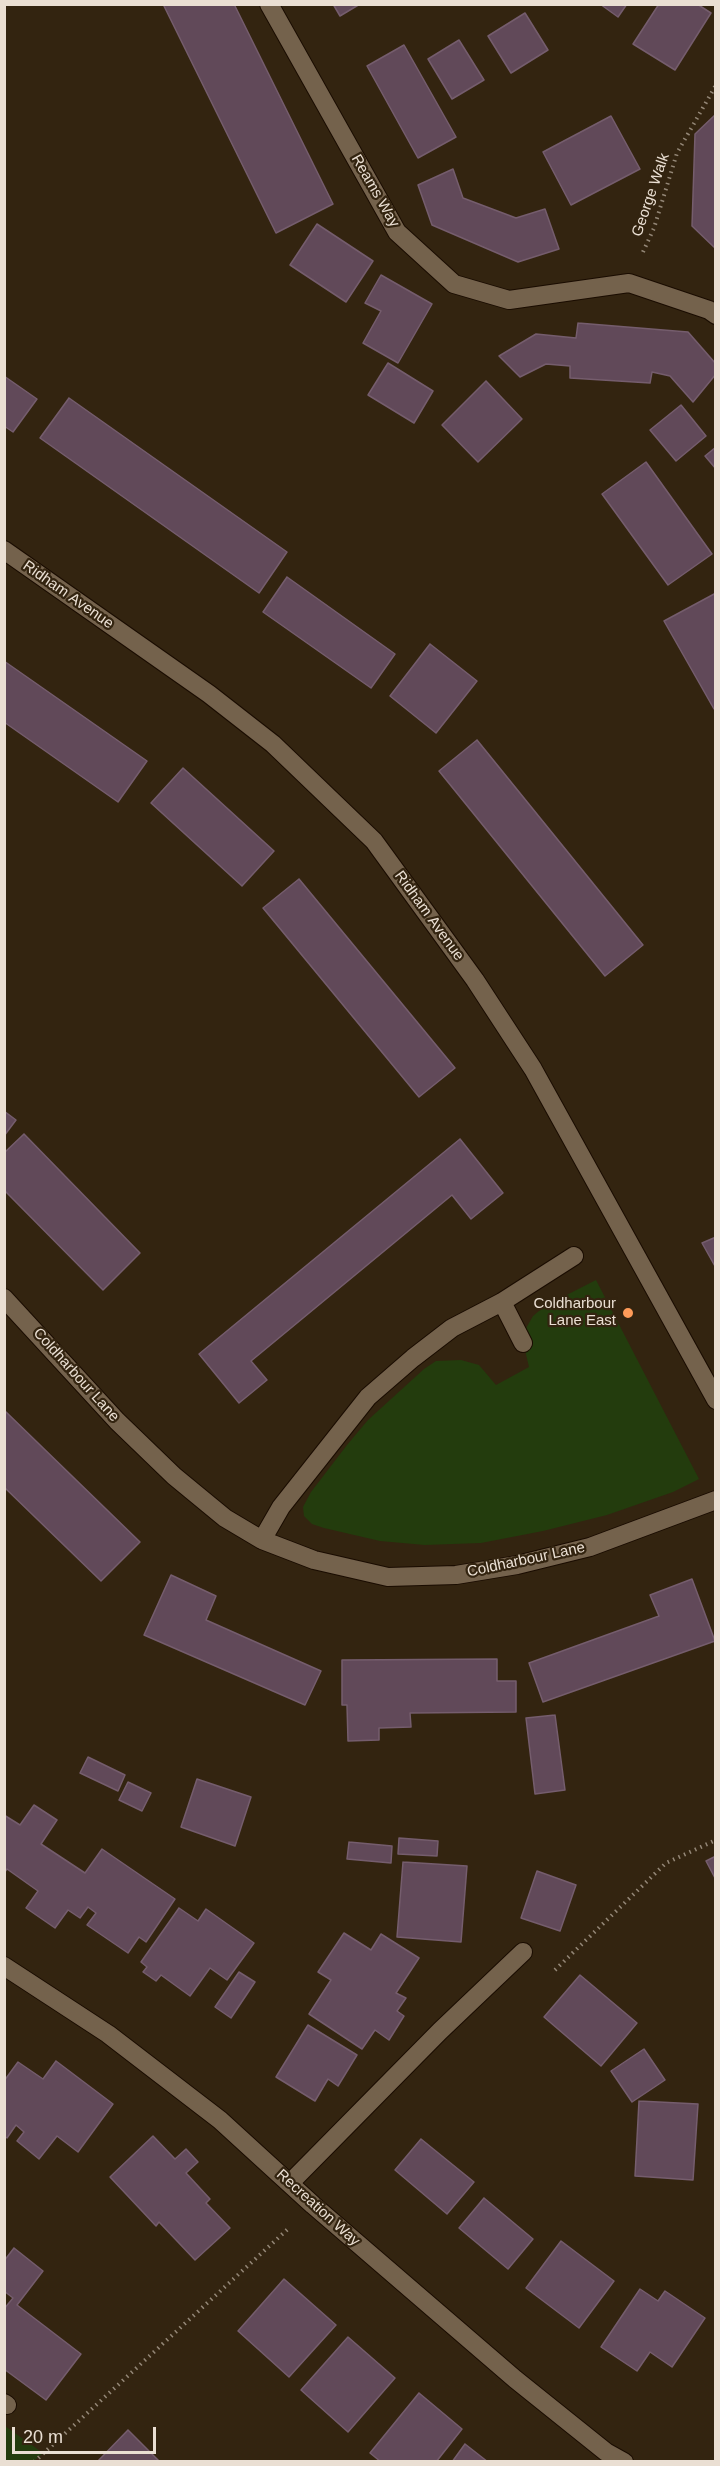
<!DOCTYPE html>
<html>
<head>
<meta charset="utf-8">
<style>
  body { margin:0 }
  #map { position:relative; width:720px; height:2466px; overflow:hidden; background:#332410; font-family:Helvetica,sans-serif }
  canvas { display:block }
  .frame { position:absolute; inset:0; border:6px solid #eadfd3; pointer-events:none }
  .scale { position:absolute; left:12px; top:2427px; width:144px; height:27px; box-sizing:border-box; border:3px solid #eadfd3; border-top:0; padding-left:8px; font-size:18px; line-height:21px; white-space:nowrap; color:#eadfd3; -webkit-text-stroke:4px #332410; paint-order:stroke }
</style>
</head>
<body>
<div id="map">
<canvas width="720" height="2466"></canvas>
<div class="frame"></div>
<div class="scale">20 m</div>
</div>
<script>
const ctx = document.querySelector('canvas').getContext('2d');
ctx.lineJoin = 'round';
function fillPath(path, color) { ctx.fillStyle = color; ctx.fill(path, 'evenodd'); }
const toPath = rows => new Path2D(rows.map(r => 'M' + r).join(''));
function strokePath(path, color, width, dash) { ctx.strokeStyle = color; ctx.lineWidth = width; ctx.lineCap = dash ? 'butt' : 'round'; ctx.setLineDash(dash || []); ctx.stroke(path); }
function drawText(font, color, halo, rows, align = 'center') {
  ctx.font = font + ' Helvetica,sans-serif'; ctx.lineWidth = 4.5; ctx.setLineDash([]); ctx.textBaseline = 'middle'; ctx.strokeStyle = halo; ctx.fillStyle = color; for (const [text, x, y, turn = 0] of rows) {
    ctx.save(); ctx.translate(x, y); ctx.rotate((+turn || 0) * Math.PI / 180); ctx.textAlign = isNaN(turn) ? turn : align; if (halo) ctx.strokeText(text, 0, 0); ctx.fillText(text, 0, 0); ctx.restore();
  }
}
fillPath(toPath([
  [596,1280,699,1479,673,1492,607,1515,543,1531,481,1543,425,1545,380,1541,324,1528,312,1524,304,1516,303,1507,311,1492,347,1445,368,1420,424,1369,436,1361,461,1360,479,1365,496,1385,529,1367,524,1346,525,1330,533,1316,545,1306],
  [4,2426,5,2426,43,2453,34,2461,5,2461]
]), '#233c0d');
const building = toPath([
  [163,4,234,4,333,204,276,233,163,4],
  [333,4,360,4,340,16,333,4],
  [600,4,627,4,618,17,600,4],
  [659,4,697,4,711,13,675,70,633,44,659,4],
  [525,13,548,50,511,73,488,36,525,13],
  [459,40,484,80,452,99,428,59,459,40],
  [404,45,456,137,418,158,367,66,404,45],
  [716,114,716,249,692,226,695,134,716,114],
  [611,116,640,169,571,205,543,152,611,116],
  [453,169,463,198,516,218,545,209,559,249,518,262,432,225,418,185,453,169],
  [317,224,373,261,346,302,290,265,317,224],
  [381,275,432,304,398,363,363,343,381,311,365,303,381,275],
  [578,323,688,332,716,364,716,374,693,402,670,376,652,372,650,383,570,378,570,366,546,364,520,377,499,356,536,334,576,338,578,323],
  [388,363,433,391,414,423,368,395,388,363],
  [4,376,37,399,13,432,4,426,4,376],
  [486,381,522,419,478,462,442,425,486,381],
  [69,398,287,552,259,593,40,438,69,398],
  [681,405,706,436,676,461,650,430,681,405],
  [716,447,716,469,705,456,716,447],
  [646,462,712,554,668,585,602,494,646,462],
  [287,577,395,654,371,688,263,612,287,577],
  [716,593,716,709,714,709,664,621,716,593],
  [430,644,477,681,436,733,390,696,430,644],
  [4,661,147,761,118,802,4,722,4,661],
  [477,740,643,945,605,976,439,771,477,740],
  [183,768,274,851,242,886,151,803,183,768],
  [299,879,455,1068,419,1097,263,908,299,879],
  [4,1111,16,1120,4,1136,4,1111],
  [24,1134,140,1253,103,1290,4,1190,4,1153,24,1134],
  [460,1139,503,1193,471,1219,452,1195,251,1361,267,1380,239,1403,199,1354,460,1139],
  [716,1237,716,1268,702,1243,716,1237],
  [4,1410,140,1542,101,1581,4,1487,4,1410],
  [171,1575,216,1596,206,1620,321,1671,305,1705,144,1635,171,1575],
  [692,1579,715,1641,543,1702,529,1663,659,1616,650,1595,692,1579],
  [497,1659,497,1681,516,1681,516,1712,410,1713,411,1727,379,1728,379,1740,348,1741,347,1705,342,1705,342,1660,497,1659],
  [555,1715,565,1790,535,1794,526,1718,555,1715],
  [88,1757,125,1775,118,1791,80,1773,88,1757],
  [197,1779,251,1797,235,1846,181,1827,197,1779],
  [128,1782,151,1793,142,1811,119,1800,128,1782],
  [34,1805,57,1820,41,1844,85,1873,102,1849,175,1899,146,1942,139,1937,128,1953,87,1925,96,1913,88,1907,80,1918,68,1910,55,1928,26,1908,38,1891,7,1869,4,1873,4,1815,20,1825,34,1805],
  [399,1838,438,1841,437,1856,398,1854,399,1838],
  [349,1842,392,1846,391,1863,347,1859,349,1842],
  [716,1856,716,1880,706,1861,716,1856],
  [403,1862,467,1866,461,1942,397,1937,403,1862],
  [537,1871,576,1885,560,1931,521,1918,537,1871],
  [179,1908,198,1921,206,1909,254,1943,227,1980,210,1968,190,1996,161,1975,156,1981,143,1972,147,1967,141,1962,179,1908],
  [344,1933,371,1950,381,1934,419,1958,396,1993,406,1998,397,2011,404,2016,389,2040,375,2030,362,2049,309,2014,331,1980,318,1972,344,1933],
  [239,1972,255,1982,231,2018,215,2007,239,1972],
  [580,1975,637,2023,601,2066,544,2017,580,1975],
  [308,2025,357,2055,338,2086,328,2079,315,2101,276,2077,308,2025],
  [644,2049,665,2080,632,2102,611,2071,644,2049],
  [56,2061,113,2104,78,2152,57,2136,39,2159,17,2141,24,2132,16,2125,7,2138,4,2136,4,2081,18,2062,43,2079,56,2061],
  [639,2101,698,2104,693,2180,635,2176,639,2101],
  [153,2136,175,2159,186,2149,198,2162,186,2173,210,2199,206,2203,230,2228,195,2260,159,2222,156,2226,110,2177,153,2136],
  [421,2139,474,2182,447,2214,395,2170,421,2139],
  [484,2198,533,2239,508,2269,459,2228,484,2198],
  [561,2241,614,2281,579,2328,526,2288,561,2241],
  [14,2248,43,2271,17,2305,81,2354,46,2400,4,2369,4,2309,13,2298,4,2291,4,2261,14,2248],
  [284,2279,336,2325,289,2377,238,2331,284,2279],
  [640,2289,658,2301,665,2291,705,2318,672,2367,650,2352,637,2371,601,2347,640,2289],
  [348,2337,395,2378,348,2432,301,2390,348,2337],
  [419,2393,462,2429,436,2462,381,2462,370,2453,419,2393],
  [128,2430,160,2462,97,2462,128,2430],
  [465,2444,488,2462,452,2462,465,2444]
]);
fillPath(building, '#614959');
strokePath(building, '#755d6d', 1.5);
const lane = toPath([
  [290,2183,440,2031,523,1952],
  [4,2403,7,2405]
]);
const street = toPath([
  [269,4,397,232,454,284,509,300,629,283,709,310,716,315],
  [4,550,209,694,273,744,374,841,475,980,533,1069,716,1400],
  [4,1298,117,1421,174,1476,225,1518,262,1540,314,1560,388,1577,456,1575,517,1565,590,1547,716,1500],
  [502,1302,523,1343],
  [262,1540,281,1507,368,1397,413,1358,452,1328,502,1302,574,1256],
  [4,1966,108,2034,220,2120,313,2205,515,2379,606,2452,624,2462]
]);
strokePath(lane, '#1a0c00', 20);
strokePath(street, '#1a0c00', 20);
strokePath(toPath([
  [643,252,654,228,677,153,716,85],
  [555,1970,666,1863,716,1840],
  [34,2462,289,2228]
]), '#948777', 4, [1.5, 4.5]);
strokePath(lane, '#74624c', 18);
strokePath(street, '#74624c', 18);
for (const [x, y, r, color] of [
  [628,1313,6,"#fe9b59"]
]) { const dot = new Path2D(); dot.arc(x, y, r, 0, 2 * Math.PI); ctx.fillStyle = color; ctx.fill(dot); strokePath(dot, '#332410', 2); }
drawText('15px', '#eadfd3', '#332410', [
  ["Reams Way",375,191,60],
  ["George Walk",651,195,-71],
  ["Ridham Avenue",68,595,35],
  ["Ridham Avenue",429,916,54],
  ["Coldharbour Lane",76,1375,48],
  ["Coldharbour Lane",526,1560,-12],
  ["Recreation Way",318,2208,42]
]);
drawText('15px', '#eadfd3', '#332410', [
  ["Coldharbour",616,1304],
  ["Lane East",616,1321]
], 'right');
</script>
</body>
</html>
